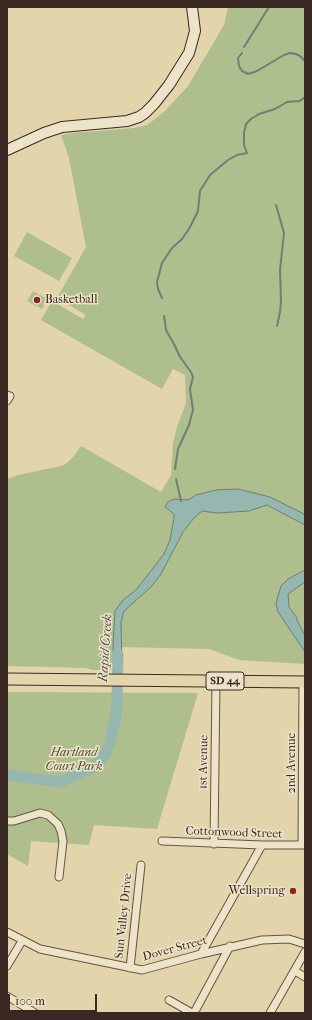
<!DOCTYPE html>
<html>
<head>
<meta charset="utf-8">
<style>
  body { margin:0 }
  #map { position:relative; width:312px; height:1020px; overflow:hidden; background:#e2d4ab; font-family:"IM FELL French Canon",serif }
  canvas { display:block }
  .frame { position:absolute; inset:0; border:8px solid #3a2922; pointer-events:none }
  .scale { position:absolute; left:8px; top:994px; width:89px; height:18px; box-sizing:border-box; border:2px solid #3a2922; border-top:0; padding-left:5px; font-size:12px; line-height:14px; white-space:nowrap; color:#3a2922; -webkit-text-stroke:3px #ece3c8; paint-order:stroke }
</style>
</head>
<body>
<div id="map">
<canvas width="312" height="1020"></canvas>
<div class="frame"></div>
<div class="scale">100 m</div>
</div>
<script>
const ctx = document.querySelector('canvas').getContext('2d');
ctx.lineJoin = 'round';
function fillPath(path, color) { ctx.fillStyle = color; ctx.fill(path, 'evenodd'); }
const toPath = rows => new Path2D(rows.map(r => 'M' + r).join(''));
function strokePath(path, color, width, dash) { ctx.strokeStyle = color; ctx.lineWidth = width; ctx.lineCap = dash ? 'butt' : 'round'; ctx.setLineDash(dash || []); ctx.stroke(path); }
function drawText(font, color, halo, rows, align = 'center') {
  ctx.font = font + ' "IM FELL French Canon",serif'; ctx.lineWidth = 3; ctx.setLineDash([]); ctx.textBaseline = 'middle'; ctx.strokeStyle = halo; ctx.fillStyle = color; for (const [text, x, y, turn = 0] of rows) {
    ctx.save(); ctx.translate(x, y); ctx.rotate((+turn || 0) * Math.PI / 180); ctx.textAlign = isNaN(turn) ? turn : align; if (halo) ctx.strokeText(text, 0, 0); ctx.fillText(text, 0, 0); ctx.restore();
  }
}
fillPath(toPath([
  [228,7,305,7,305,664,239,660,209,649,118,647,117,670,93,670,86,668,7,666,7,479,18,475,61,466,67,463,74,456,81,446,161,492,171,475,173,443,177,427,186,403,185,375,173,369,162,389,41,320,52,301,83,319,86,315,57,298,86,247,69,158,61,135,73,133,134,128,147,125,164,112,188,86,224,25],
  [27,232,72,258,59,281,14,256],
  [33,291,47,299,42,309,27,301],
  [7,692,198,693,157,829,94,825,89,845,31,841,28,866,7,854]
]), '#aebe8d');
const water = toPath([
  [238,489,270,497,302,513,305,515,305,525,267,505,249,511,217,513,202,511,194,518,183,532,161,574,151,587,124,611,121,622,122,668,114,668,113,645,115,611,123,600,136,590,164,554,170,540,174,518,174,514,165,507,168,502,174,499,188,500,196,495,216,490,238,489],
  [305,570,305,582,288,594,289,607,297,618,297,620,305,636,305,652,278,612,276,603,281,586,288,579,305,570]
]);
fillPath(water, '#95b7af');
strokePath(water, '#717e77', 1);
strokePath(toPath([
  [244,47,269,7],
  [242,53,238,58,239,66,242,71,248,74,257,71,284,55,290,53,296,54,300,56,305,61],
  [276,205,284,233,280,270,281,300,280,312,277,326],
  [162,298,158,289,157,282,162,263,172,248,182,239,189,229,198,211,200,191,210,175,228,160,237,155,247,153,244,145,244,133,246,124,251,119,259,114,275,109,287,102,300,101,305,97],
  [164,316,166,330,174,344,180,357,191,372,193,377,190,389,193,410,191,417,189,425,178,449,175,469],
  [176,479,181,501]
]), '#717e77', 2);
strokePath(toPath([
  [7,775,61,782,94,767,106,753,109,745,116,716,117,704,118,654]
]), '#95b7af', 11);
const street = toPath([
  [7,395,10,396,7,401],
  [7,821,14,821,40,813,48,815,58,824,61,831,63,841,59,877],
  [162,841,262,845,305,845],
  [214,844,216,681],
  [302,845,303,682],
  [7,932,40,949,142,970,201,954,262,940,289,939,305,944],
  [201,954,262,845],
  [7,966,22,941],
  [130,968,141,865],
  [295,971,305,977],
  [7,996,35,1013],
  [169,1000,192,1013],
  [194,1013,230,946],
  [270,1013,305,952]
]);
const secondary = toPath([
  [7,150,44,133,62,127,127,121,139,117,145,113,154,104,169,85,189,53,195,31,192,7]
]);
const primary = toPath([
  [7,679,305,682]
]);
strokePath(street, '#645444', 9);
strokePath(secondary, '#3a2922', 12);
strokePath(primary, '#3a2922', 13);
strokePath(street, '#ece3c8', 7);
strokePath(secondary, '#ece3c8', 10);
strokePath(primary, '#e2d4ab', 11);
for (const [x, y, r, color] of [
  [37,300,4,"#8f2418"],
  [293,891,4,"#8f2418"]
]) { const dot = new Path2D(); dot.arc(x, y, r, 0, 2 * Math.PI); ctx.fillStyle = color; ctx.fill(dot); strokePath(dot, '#ece3c8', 1.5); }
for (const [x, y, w] of [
  [225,681,38]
]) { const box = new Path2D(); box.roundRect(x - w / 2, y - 9, w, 18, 3); ctx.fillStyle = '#ece3c8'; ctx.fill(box); strokePath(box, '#3a2922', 1); }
drawText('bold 11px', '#3a2922', null, [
  ["SD 44",225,681]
]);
drawText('12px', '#3a2922', '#ece3c8', [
  ["Basketball",45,300],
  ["Wellspring",285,891,"right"]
], 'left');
drawText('italic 12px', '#514737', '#ece3c8', [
  ["Hartland",74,753],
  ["Court Park",74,767]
]);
drawText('12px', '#3a2922', '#ece3c8', [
  ["1st Avenue",204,762,-89],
  ["2nd Avenue",292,763,-90],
  ["Cottonwood Street",234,833,2],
  ["Sun Valley Drive",124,916,-84],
  ["Dover Street",175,949,-15]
]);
drawText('italic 13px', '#514c45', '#ece3c8', [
  ["Rapid Creek",106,648,-86]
]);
</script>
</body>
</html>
